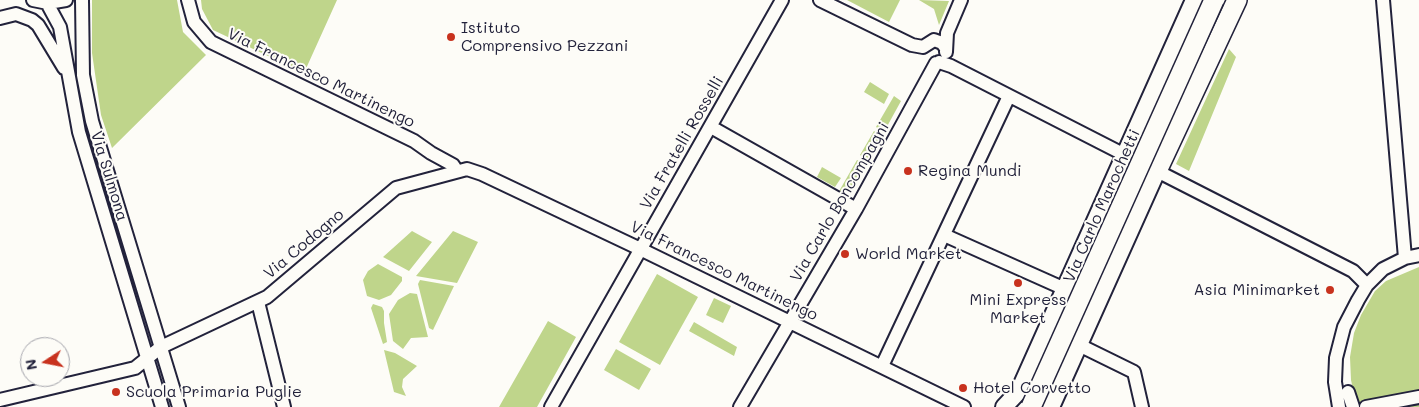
<!DOCTYPE html>
<html>
<head>
<meta charset="utf-8">
<style>
  body { margin:0 }
  #map { position:relative; width:1419px; height:407px; overflow:hidden; background:#fdfcf7; font-family:Mali,sans-serif }
  canvas { display:block }
  .north { position:absolute; left:20px; top:337px; width:50px; height:50px; box-sizing:border-box; background:#fdfcf7; border:1px solid #a5a5ac; border-radius:50%; rotate:259deg; font-size:14px; font-weight:700; line-height:20px; text-align:center; color:#22223b }
  .north::after { content:''; display:block; margin:auto; width:18px; height:22px; background:#c8321e; clip-path:polygon(50% 0,100% 100%,50% 72%,0 100%) }
</style>
</head>
<body>
<div id="map">
<canvas width="1419" height="407"></canvas>
<div class="north">N</div>
</div>
<script>
const ctx = document.querySelector('canvas').getContext('2d');
ctx.lineJoin = 'round';
function fillPath(path, color) { ctx.fillStyle = color; ctx.fill(path, 'evenodd'); }
const toPath = rows => new Path2D(rows.map(r => 'M' + r).join(''));
function strokePath(path, color, width, dash) { ctx.strokeStyle = color; ctx.lineWidth = width; ctx.lineCap = dash ? 'butt' : 'round'; ctx.setLineDash(dash || []); ctx.stroke(path); }
function drawText(font, color, halo, rows, align = 'center') {
  ctx.font = font + ' Mali,sans-serif'; ctx.lineWidth = 4; ctx.setLineDash([]); ctx.textBaseline = 'middle'; ctx.strokeStyle = halo; ctx.fillStyle = color; for (const [text, x, y, turn = 0] of rows) {
    ctx.save(); ctx.translate(x, y); ctx.rotate((+turn || 0) * Math.PI / 180); ctx.textAlign = isNaN(turn) ? turn : align; if (halo) ctx.strokeText(text, 0, 0); ctx.fillText(text, 0, 0); ctx.restore();
  }
}
fillPath(toPath([
  [92,0,177,0,183,32,206,55,112,148,101,115,92,53],
  [201,0,337,0,304,73,213,30,202,9],
  [847,0,900,0,889,22],
  [919,0,949,1,939,25,934,9],
  [1229,49,1236,57,1189,171,1176,164],
  [870,82,889,94,884,104,864,92],
  [894,96,901,101,884,132,876,127],
  [874,131,881,136,868,160,860,155],
  [857,160,865,164,847,197,838,193],
  [822,167,841,178,835,187,817,177],
  [412,231,432,242,409,271,383,257],
  [453,231,478,242,457,283,416,276],
  [378,264,402,277,402,281,391,295,379,300,367,296,363,280,368,271],
  [1419,267,1419,407,1357,407,1351,380,1350,357,1354,333,1361,315,1375,291,1386,281],
  [657,274,698,297,660,365,619,342],
  [420,280,454,286,433,330,429,328,418,284],
  [410,293,417,294,428,337,411,338,403,349,393,341,389,314,398,300],
  [714,298,731,306,723,323,706,315],
  [373,304,382,307,384,311,384,323,387,342,383,344,371,308],
  [548,321,576,337,537,407,499,407],
  [694,322,737,347,734,356,689,331],
  [616,349,651,369,639,390,604,370],
  [384,350,395,353,417,366,403,379,402,387,406,396,394,392]
]), '#bfd58b');
const minor = toPath([
  [33,0,48,3,66,0],
  [82,0,83,75,92,121,179,407],
  [188,0,194,22,211,42,414,141,431,153,453,165,457,171],
  [820,0,912,45,923,47,934,40,942,43,945,47],
  [1383,0,1405,258],
  [47,3,60,27,79,132,162,407],
  [0,18,16,14,32,20,38,25,64,68],
  [946,52,947,33,961,0],
  [939,62,951,66,1125,155],
  [711,127,856,209],
  [1157,171,1353,271,1367,285],
  [944,235,1065,289],
  [258,302,284,407],
  [1079,345,1134,372,1142,407],
  [882,366,1009,96],
  [1348,392,1353,407],
  [0,400,135,368,161,347,267,297,396,188,467,169,482,174,634,246,964,407],
  [551,407,782,0],
  [740,407,856,209,936,63],
  [1339,407,1335,382,1336,358,1344,327,1358,300,1367,285,1383,269,1405,258,1419,255],
  [1366,407,1419,397]
]);
const major = toPath([
  [1004,407,1019,391,1194,0],
  [1051,407,1157,171]
]);
const highway = toPath([
  [1157,171,1237,0]
]);
strokePath(minor, '#22223b', 16);
strokePath(major, '#22223b', 20);
strokePath(highway, '#22223b', 22);
strokePath(minor, '#fdfcf7', 12);
strokePath(major, '#fdfcf7', 16);
strokePath(highway, '#fdfcf7', 19);
const highwayBridge = toPath([
  [1031,407,1214,0]
]);
strokePath(highwayBridge, '#22223b', 22, []);
strokePath(highwayBridge, '#fdfcf7', 19);
for (const [x, y, r, color] of [
  [451,37,5,"#c8321e"],
  [908,171,5,"#c8321e"],
  [845,254,5,"#c8321e"],
  [1018,283,5,"#c8321e"],
  [1330,290,5,"#c8321e"],
  [963,388,5,"#c8321e"],
  [116,392,5,"#c8321e"]
]) { const dot = new Path2D(); dot.arc(x, y, r, 0, 2 * Math.PI); ctx.fillStyle = color; ctx.fill(dot); strokePath(dot, '#fdfcf7', 2); }
drawText('16px', '#22223b', '#fdfcf7', [
  ["Istituto",461,28],
  ["Comprensivo Pezzani",461,46],
  ["Regina Mundi",918,171],
  ["World Market",855,254],
  ["Asia Minimarket",1320,290,"right"],
  ["Mini Express",1018,300,"center"],
  ["Market",1018,318,"center"],
  ["Hotel Corvetto",973,388],
  ["Scuola Primaria Puglie",126,392]
], 'left');
drawText('16px', '#22223b', '#fdfcf7', [
  ["Via Francesco Martinengo",321,78,26],
  ["Via Fratelli Rosselli",682,143,-60],
  ["Via Sulmona",109,176,73],
  ["Via Carlo Boncompagni",840,202,-60],
  ["Via Carlo Marochetti",1102,206,-66],
  ["Via Codogno",304,244,-40],
  ["Via Francesco Martinengo",724,271,26]
]);
</script>
</body>
</html>
